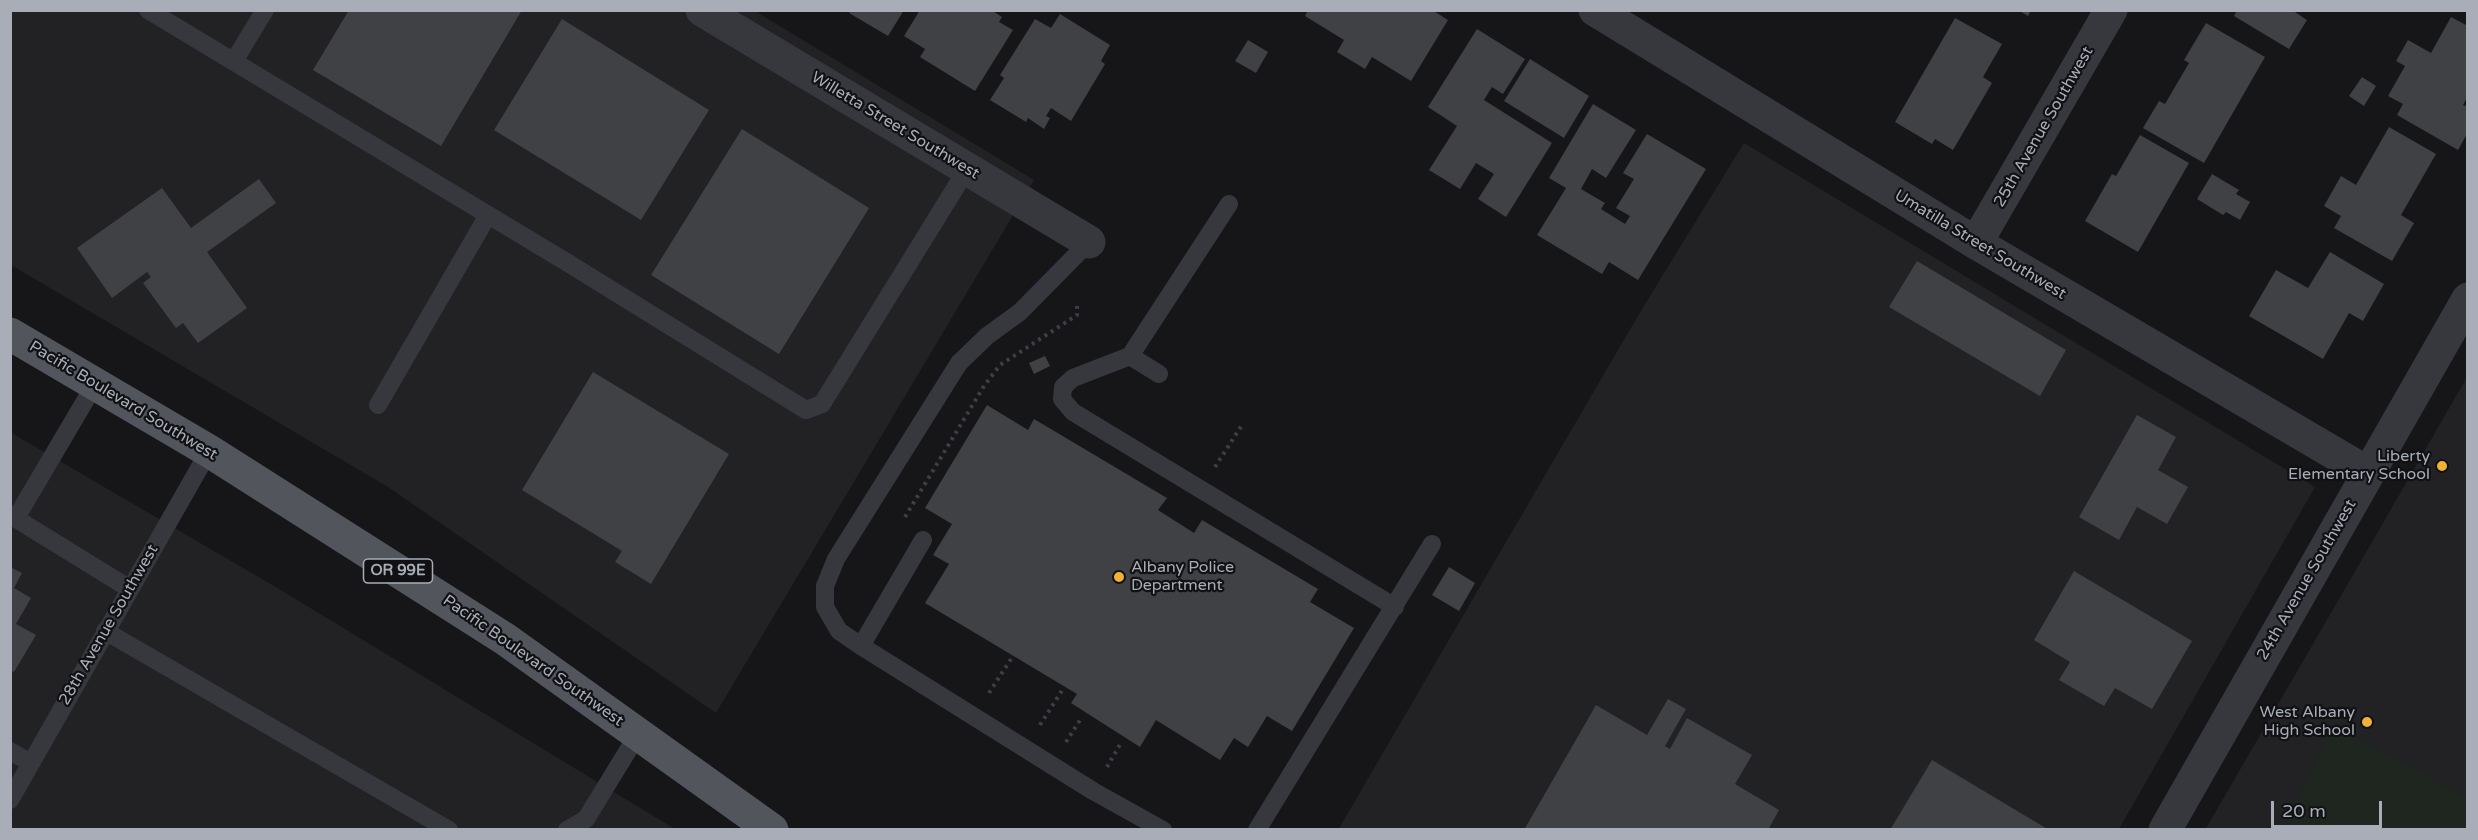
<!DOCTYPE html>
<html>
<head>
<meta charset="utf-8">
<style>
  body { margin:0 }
  #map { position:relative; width:2478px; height:840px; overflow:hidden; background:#161618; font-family:"Varela Round",sans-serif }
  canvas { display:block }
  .frame { position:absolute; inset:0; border:12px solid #a8adb8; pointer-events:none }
  .scale { position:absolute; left:2271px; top:801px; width:111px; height:27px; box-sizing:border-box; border:3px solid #a8adb8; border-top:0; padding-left:8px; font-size:18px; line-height:21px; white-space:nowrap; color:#a8adb8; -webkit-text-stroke:4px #111113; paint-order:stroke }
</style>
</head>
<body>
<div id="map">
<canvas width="2478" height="840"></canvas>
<div class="frame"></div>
<div class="scale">20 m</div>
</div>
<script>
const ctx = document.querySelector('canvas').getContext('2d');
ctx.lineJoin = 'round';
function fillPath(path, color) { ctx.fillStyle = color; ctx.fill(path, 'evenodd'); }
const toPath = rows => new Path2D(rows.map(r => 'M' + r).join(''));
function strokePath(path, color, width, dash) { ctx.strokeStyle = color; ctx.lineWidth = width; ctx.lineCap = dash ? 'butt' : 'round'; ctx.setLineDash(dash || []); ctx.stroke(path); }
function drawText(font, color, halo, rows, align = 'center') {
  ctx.font = font + ' "Varela Round",sans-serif'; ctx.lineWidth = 4.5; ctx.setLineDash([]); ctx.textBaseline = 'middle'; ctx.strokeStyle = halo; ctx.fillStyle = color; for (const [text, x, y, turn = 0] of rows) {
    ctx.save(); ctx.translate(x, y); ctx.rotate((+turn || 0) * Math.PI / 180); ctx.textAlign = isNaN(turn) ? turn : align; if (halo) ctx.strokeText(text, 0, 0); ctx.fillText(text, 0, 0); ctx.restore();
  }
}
fillPath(toPath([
  [11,11,755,11,1034,180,716,713,388,487,11,265],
  [1744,143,2315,487,2119,829,1338,830,1639,314],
  [2467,377,2467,829,2205,830,2364,556],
  [10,432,274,586,675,829,11,829]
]), '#222225');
fillPath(toPath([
  [2333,725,2467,798,2467,829,2283,829]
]), '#1e261f');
fillPath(toPath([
  [349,10,522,10,441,146,313,70],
  [851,10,904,10,888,36,849,13],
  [920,10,991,10,1002,17,999,22,1013,30,975,91,920,57,925,49,904,36],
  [1308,10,1432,10,1448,20,1411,81,1372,57,1365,69,1337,52,1344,40,1305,16],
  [2018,10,2031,10,2028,16],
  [2237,10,2292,10,2307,20,2289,49,2234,16],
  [1060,14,1110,45,1101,61,1105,64,1071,121,1051,108,1046,116,1050,118,1044,129,1028,118,1026,122,990,100,1004,78,1000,75,1035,19,1051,28],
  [2451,17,2468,26,2468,96,2463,105,2468,107,2468,132,2458,150,2397,115,2403,104,2388,96,2405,66,2396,61,2408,40,2431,53],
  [1955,18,2002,44,1983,77,1992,83,1953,150,1935,139,1932,144,1895,122],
  [562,19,709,110,641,220,494,130],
  [2206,23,2265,57,2204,163,2143,128,2159,101,2165,104,2189,63,2184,60],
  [1477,29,1525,59,1503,94,1492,87,1484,100,1552,143,1506,217,1478,199,1494,174,1476,163,1460,189,1429,170,1457,126,1428,107],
  [1248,40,1268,52,1256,73,1235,61],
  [1530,59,1589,96,1564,138,1504,101],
  [2362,77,2376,86,2364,106,2349,96],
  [1593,104,1636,130,1606,178,1592,169,1581,189,1605,203,1601,209,1625,224,1630,216,1616,208,1634,179,1623,173,1647,134,1706,169,1638,280,1609,262,1602,274,1537,235,1566,188,1549,178],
  [2389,127,2436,154,2401,215,2414,223,2392,261,2334,228,2341,216,2324,206,2341,176,2356,185],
  [742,129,869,208,779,354,651,275],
  [2140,135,2189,163,2138,252,2085,221,2112,174,2116,176],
  [2212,174,2239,190,2236,194,2250,202,2240,220,2226,212,2223,215,2197,199],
  [259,179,276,203,207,252,247,308,198,343,183,323,176,328,143,283,151,277,147,272,112,298,77,248,162,188,191,228],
  [2330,252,2384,284,2363,321,2349,313,2323,359,2249,316,2276,270,2308,288],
  [1917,261,2066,350,2040,396,1889,307],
  [1045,356,1050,366,1034,374,1029,363],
  [593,372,729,454,651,584,615,562,622,551,522,490],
  [987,405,1028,430,1034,419,1167,498,1158,510,1194,533,1202,520,1318,589,1310,602,1354,628,1292,731,1267,716,1248,747,1234,738,1220,760,1156,720,1140,747,1071,703,1077,694,925,603,949,564,933,555,952,524,925,508],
  [2137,415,2176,437,2158,470,2188,487,2167,524,2137,507,2119,540,2079,517],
  [10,567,22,573,14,588,31,598,16,624,36,635,14,672,10,670],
  [1449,567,1475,583,1459,611,1432,595],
  [2074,571,2192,641,2152,709,2115,688,2104,706,2059,680,2070,662,2034,640],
  [1668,699,1686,709,1665,746,1670,749,1687,718,1752,755,1735,784,1779,810,1768,830,1524,830,1596,705,1647,735],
  [1932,760,2049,830,1890,830]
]), '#404145');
strokePath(toPath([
  [1215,467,1242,425],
  [905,517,984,386,1000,365,1077,315,1077,306],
  [989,693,1011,659],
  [1040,725,1063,689],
  [1066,742,1080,720],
  [1107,767,1122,741]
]), '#3d3f44', 4, [3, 4.5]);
strokePath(toPath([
  [148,10,568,263,806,410,822,404,967,169],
  [234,61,265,10],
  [1089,242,1020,312,987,336,959,363,836,559,825,586,825,607,839,631,861,646,1093,791,1163,830],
  [1130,356,1073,378,1063,387,1062,399,1073,412,1395,607],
  [1159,374,1130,356,1229,204],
  [378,405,488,215],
  [10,515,130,589],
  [16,518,95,384],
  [105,631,449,830],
  [861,646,923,540],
  [10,751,31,763],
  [10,800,209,451],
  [567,830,586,819,638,734],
  [1257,830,1432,544]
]), '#37383d', 18);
strokePath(toPath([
  [702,10,1089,242],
  [1595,10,1976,243,2368,473],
  [1976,243,2111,10]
]), '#37383d', 33);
strokePath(toPath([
  [2165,830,2468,299]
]), '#37383d', 33);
strokePath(toPath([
  [10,334,209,451,505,639,772,830]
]), '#53555c', 33);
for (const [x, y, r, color] of [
  [2442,466,6,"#f2b134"],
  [1119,577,6,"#f2b134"],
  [2367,722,6,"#f2b134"]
]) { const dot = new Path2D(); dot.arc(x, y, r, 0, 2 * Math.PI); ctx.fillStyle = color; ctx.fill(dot); strokePath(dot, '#111113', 2); }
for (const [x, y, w] of [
  [398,571,69]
]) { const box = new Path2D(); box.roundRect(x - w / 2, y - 12, w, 24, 4.5); ctx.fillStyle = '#111113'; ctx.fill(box); strokePath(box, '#a8adb8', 1.5); }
drawText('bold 15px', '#a8adb8', null, [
  ["OR 99E",398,571]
]);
drawText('16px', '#a8adb8', '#111113', [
  ["Willetta Street Southwest",895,126,31],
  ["25th Avenue Southwest",2044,127,-60],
  ["Umatilla Street Southwest",1980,245,31],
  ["Pacific Boulevard Southwest",123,401,31],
  ["24th Avenue Southwest",2307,580,-60],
  ["28th Avenue Southwest",109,625,-60],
  ["Pacific Boulevard Southwest",533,661,35]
]);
drawText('16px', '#a8adb8', '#111113', [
  ["Liberty",2430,457],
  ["Elementary School",2430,475],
  ["Albany Police",1131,568,"left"],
  ["Department",1131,586,"left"],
  ["West Albany",2355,713],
  ["High School",2355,731]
], 'right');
</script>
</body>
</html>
